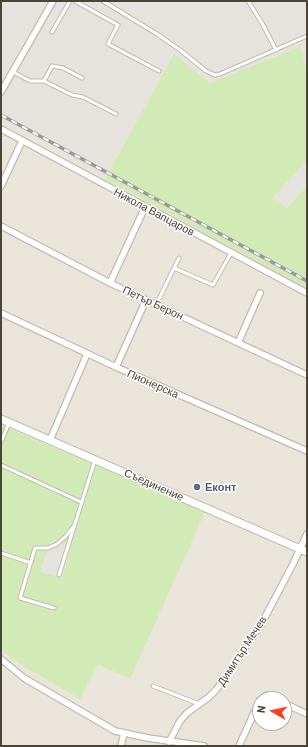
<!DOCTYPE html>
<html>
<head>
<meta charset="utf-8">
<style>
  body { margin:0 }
  #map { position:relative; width:308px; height:747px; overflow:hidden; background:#f6f3ec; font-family:Barlow,sans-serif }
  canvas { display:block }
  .frame { position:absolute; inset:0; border:2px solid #4b4439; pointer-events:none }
  .north { position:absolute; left:252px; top:691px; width:40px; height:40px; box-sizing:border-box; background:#fff; border:1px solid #b7b4b0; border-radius:50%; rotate:279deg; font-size:11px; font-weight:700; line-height:16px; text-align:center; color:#4b4439 }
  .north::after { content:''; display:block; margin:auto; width:14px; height:18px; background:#fc3f1d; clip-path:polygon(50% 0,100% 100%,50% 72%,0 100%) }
</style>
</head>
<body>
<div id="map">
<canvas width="308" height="747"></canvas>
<div class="frame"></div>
<div class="north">N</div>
</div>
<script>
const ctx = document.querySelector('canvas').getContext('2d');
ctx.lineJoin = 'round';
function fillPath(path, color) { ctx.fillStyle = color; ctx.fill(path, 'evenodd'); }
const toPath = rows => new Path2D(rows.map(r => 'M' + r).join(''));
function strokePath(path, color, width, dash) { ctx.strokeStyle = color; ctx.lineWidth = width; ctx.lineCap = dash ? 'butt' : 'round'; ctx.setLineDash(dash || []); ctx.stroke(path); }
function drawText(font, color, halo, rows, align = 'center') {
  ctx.font = font + ' Barlow,sans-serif'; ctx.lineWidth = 3; ctx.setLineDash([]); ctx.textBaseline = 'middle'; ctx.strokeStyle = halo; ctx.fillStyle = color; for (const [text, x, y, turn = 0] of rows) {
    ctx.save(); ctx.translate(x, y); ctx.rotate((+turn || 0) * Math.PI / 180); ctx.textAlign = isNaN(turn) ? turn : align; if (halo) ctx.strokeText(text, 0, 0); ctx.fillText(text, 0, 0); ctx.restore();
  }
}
fillPath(toPath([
  [307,72,307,160,273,198,287,208,307,186,307,746,1,746,1,114,105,179],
  [260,699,284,699,284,723,260,723]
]), '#eae5da');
fillPath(toPath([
  [1,1,307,1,307,72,301,46,210,83,174,55,105,179,1,114],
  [307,160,307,186,287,208,273,198]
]), '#e6e2dd');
fillPath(toPath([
  [301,46,307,72,307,160,273,198,287,208,307,186,307,288,105,179,174,54,210,83],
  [1,425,205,512,130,679,98,664,80,699,13,660,1,649]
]), '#d2eab5');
fillPath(toPath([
  [50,541,71,547,62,578,40,572]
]), '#e5e3e0');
const service = toPath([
  [75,1,118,25,108,44,159,71],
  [103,1,157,34,180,50,206,71,215,75,220,74,307,36],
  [248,1,262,23,276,50],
  [52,32,70,1],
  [13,72,30,81,44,81],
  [82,78,63,68,52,66,44,81,72,95,83,97,116,114],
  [174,268,213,285,231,253],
  [156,305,179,258],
  [1,442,9,423],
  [1,465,81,502],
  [1,553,31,563],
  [59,575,95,460],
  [54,608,20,598,35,548,48,548,57,544,66,536,74,526],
  [153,686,199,704]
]);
const minor = toPath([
  [1,92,53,1],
  [1,129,307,293],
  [1,186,22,141],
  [1,226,110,283,307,375],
  [110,283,145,207],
  [1,313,116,367,307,451],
  [238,343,260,293],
  [116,367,146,300],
  [50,440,87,354],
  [1,659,24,678,115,731,148,738,204,746],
  [261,699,267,695,275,699],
  [284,703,307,714],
  [169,742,180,721,187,713,209,697,216,690,234,665,263,621,293,564,307,534],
  [121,746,124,733],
  [239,746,260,700]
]);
const tertiary = toPath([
  [1,419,307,552]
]);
strokePath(service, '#c2bbae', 5);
strokePath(minor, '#c2bbae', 8);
strokePath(tertiary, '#c2bbae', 9);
strokePath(service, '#fff', 3);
strokePath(minor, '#fff', 5.5);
strokePath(tertiary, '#fff', 7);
const rail = toPath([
  [1,115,307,281]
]);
strokePath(rail, '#9a9a9a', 3.5);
strokePath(rail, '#fff', 2, [6]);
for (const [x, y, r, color] of [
  [197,487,4,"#5c6f8a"]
]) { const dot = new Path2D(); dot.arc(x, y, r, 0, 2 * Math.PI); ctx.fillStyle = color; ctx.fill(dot); strokePath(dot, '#fff', 1.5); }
drawText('11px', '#4b4439', '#fff', [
  ["Никола Вапцаров",154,212,28],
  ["Петър Берон",153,303,25],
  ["Пионерска",153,384,24],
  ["Съединение",154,485,24],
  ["Димитър Мечев",242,651,-57]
]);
drawText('bold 11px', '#4e5e75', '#fff', [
  ["Еконт",205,487]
], 'left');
</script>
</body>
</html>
